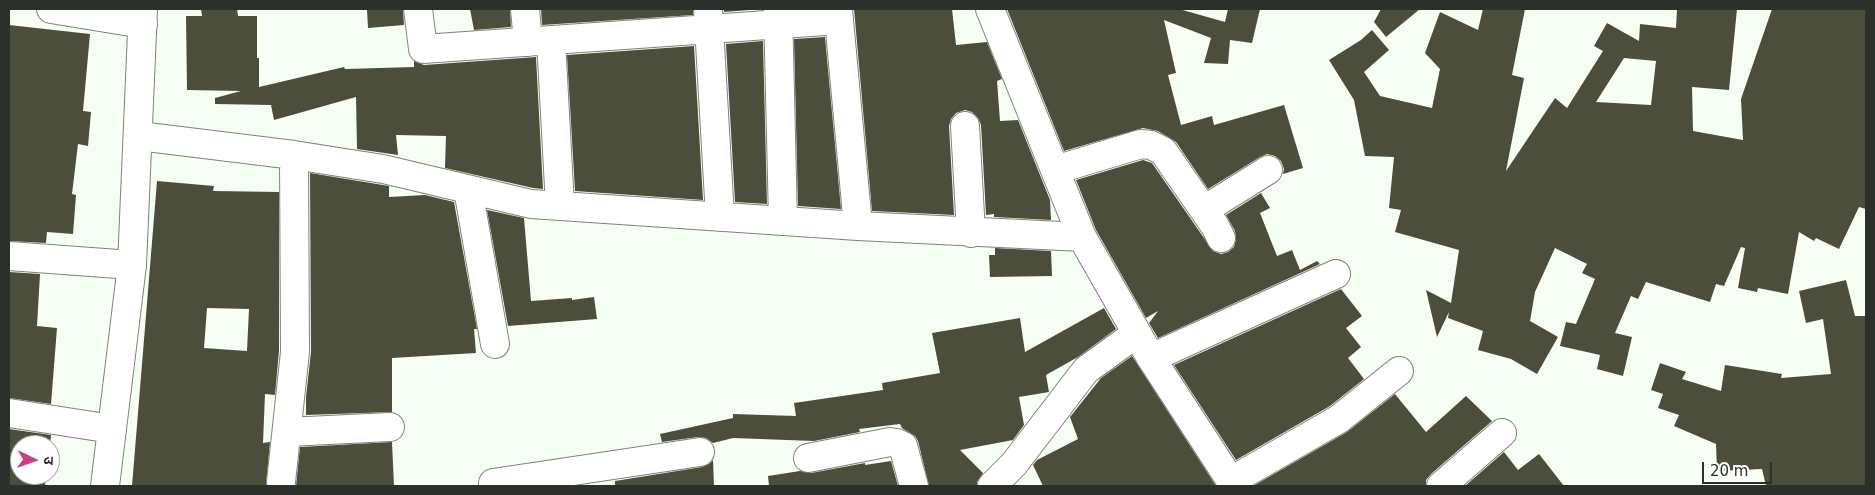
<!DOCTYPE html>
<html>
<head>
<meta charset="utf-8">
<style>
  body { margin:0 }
  #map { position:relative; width:1875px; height:495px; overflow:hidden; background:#f6fff4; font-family:"DejaVu Sans","Noto Sans Devanagari",sans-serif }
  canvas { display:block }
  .frame { position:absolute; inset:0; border:10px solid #2b312a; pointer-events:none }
  .north { position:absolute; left:10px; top:435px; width:50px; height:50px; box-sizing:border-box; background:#fff; border:1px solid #aaadaa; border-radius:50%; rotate:93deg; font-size:14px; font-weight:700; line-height:20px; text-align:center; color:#2b312a }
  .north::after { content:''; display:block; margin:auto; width:18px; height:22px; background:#c7407f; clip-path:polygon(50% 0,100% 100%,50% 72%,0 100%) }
  .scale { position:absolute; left:1702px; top:462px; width:70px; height:22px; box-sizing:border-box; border:2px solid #2b312a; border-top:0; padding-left:6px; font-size:15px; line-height:18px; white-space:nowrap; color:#2b312a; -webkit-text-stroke:4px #fff; paint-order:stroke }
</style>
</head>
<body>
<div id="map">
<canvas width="1875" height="495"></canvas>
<div class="frame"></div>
<div class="north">उ</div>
<div class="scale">20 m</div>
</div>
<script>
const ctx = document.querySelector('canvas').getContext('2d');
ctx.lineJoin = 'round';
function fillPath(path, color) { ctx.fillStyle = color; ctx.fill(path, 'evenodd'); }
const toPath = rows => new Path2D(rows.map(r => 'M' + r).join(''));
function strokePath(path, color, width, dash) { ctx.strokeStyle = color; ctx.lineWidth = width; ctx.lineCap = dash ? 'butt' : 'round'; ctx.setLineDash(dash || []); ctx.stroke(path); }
fillPath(toPath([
  [201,9,237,9,238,16,257,16,257,58,259,58,259,87,344,67,345,69,414,67,414,61,424,65,536,57,543,189,533,188,445,168,446,136,396,135,398,155,357,149,356,97,274,120,271,105,215,104,215,98,241,91,187,90,186,16,202,16],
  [403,9,404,25,368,28,367,10],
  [470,9,510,9,511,27,474,30],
  [541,9,693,9,693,15,542,25],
  [724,9,762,9,724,12],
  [854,9,952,9,956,45,987,42,1002,79,997,81,1000,121,1018,120,1050,200,1051,220,994,217,994,214,986,215,981,125,978,118,972,112,965,110,956,113,951,119,949,126,954,215,872,211],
  [1007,9,1179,9,1225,22,1228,9,1260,9,1252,43,1230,40,1228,64,1204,63,1211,38,1164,20,1176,73,1168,75,1181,125,1212,116,1214,125,1284,105,1303,168,1283,174,1284,169,1281,161,1275,156,1267,154,1260,157,1208,189,1176,142,1158,131,1143,128,1064,151],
  [1381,9,1420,9,1386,37,1374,22],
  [1483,9,1525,9,1512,75,1524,78,1506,171,1555,98,1567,108,1603,51,1594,46,1607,23,1639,41,1640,24,1676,28,1677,9,1737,9,1729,90,1692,87,1693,131,1743,140,1741,99,1772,9,1866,9,1866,209,1859,207,1839,249,1816,238,1814,241,1799,232,1788,294,1758,288,1757,292,1738,288,1745,248,1741,247,1724,286,1716,284,1710,302,1646,282,1638,299,1631,296,1615,333,1632,337,1623,376,1597,369,1600,355,1560,346,1566,322,1576,324,1595,279,1582,273,1587,264,1555,248,1535,292,1530,321,1558,337,1537,374,1511,359,1478,350,1483,331,1448,318,1449,312,1437,337,1426,290,1451,303,1459,250,1395,232,1401,210,1389,208,1394,157,1365,156,1354,100,1329,60,1361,40,1372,30,1389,50,1364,72,1380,96,1432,108,1440,69,1425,53,1440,12,1478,30],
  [1624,58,1656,61,1651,105,1596,102],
  [9,25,90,34,83,111,91,112,88,146,78,144,72,194,76,195,73,234,47,232,46,243,9,241],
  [825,37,841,209,798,206,794,39],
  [763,41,767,204,735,202,726,44],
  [694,46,703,200,575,191,567,55],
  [1143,160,1152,163,1213,251,1221,254,1228,252,1234,247,1236,239,1235,231,1226,215,1261,193,1270,208,1260,213,1277,256,1292,250,1300,270,1317,261,1320,264,1158,338,1149,323,1158,311,1146,318,1096,230,1076,180],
  [310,173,389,186,389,197,425,195,454,202,477,329,474,329,476,353,392,358,392,412,306,415,306,397,311,352],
  [157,181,214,186,213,191,279,192,279,351,275,395,265,394,263,443,270,442,266,486,132,486],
  [207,308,249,309,247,351,204,348],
  [487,210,524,218,531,301,572,298,572,300,594,297,597,319,508,326],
  [995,248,1051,251,1052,276,990,277,989,255,995,255],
  [9,272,40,274,37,326,57,328,51,404,9,398],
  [1846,280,1855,316,1866,316,1866,486,1766,486,1762,469,1717,471,1716,444,1674,426,1679,415,1658,408,1663,394,1651,390,1660,363,1686,372,1682,379,1721,391,1725,365,1782,374,1781,378,1831,374,1823,319,1806,323,1799,291],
  [1341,289,1362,316,1346,328,1361,347,1348,358,1364,379,1330,406,1236,460,1174,365],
  [1104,308,1116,329,1078,357,1046,375,1049,392,1019,397,1024,425,1013,440,960,450,983,473,977,482,977,486,929,486,918,441,915,436,902,428,900,424,859,429,860,432,814,441,733,438,713,443,706,438,698,437,662,442,660,434,733,418,733,414,796,416,794,403,883,390,882,383,940,373,932,333,1020,318,1025,352],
  [1132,356,1216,486,1043,486,1033,465,1037,460,1078,439,1070,417,1101,378],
  [1395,394,1426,432,1466,396,1492,421,1431,474,1426,480,1426,486,1253,486,1347,432],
  [9,429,51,435,50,446,20,445,20,475,46,475,45,486,9,486],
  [392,442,394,486,296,486,300,447],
  [1504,452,1518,470,1539,454,1564,486,1465,486],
  [713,460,714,486,615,486,615,481,702,467,709,464],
  [891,461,898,486,769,486,768,476,800,471,811,473,865,463,865,465]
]), '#4c4e3c');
const minor = toPath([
  [51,9,143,24],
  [418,9,423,49,839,20],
  [525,9,528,42],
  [708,9,720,217],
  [778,9,783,221],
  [838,9,858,226],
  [990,9,1082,237,1151,358,1234,486],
  [551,40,560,206],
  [965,126,971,233],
  [139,136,294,155,383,169,531,204,858,226,1082,237],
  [1055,170,1141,144,1151,145,1163,151,1215,226,1221,238],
  [468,189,495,344],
  [1204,210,1268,170],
  [9,256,132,265],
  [1151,358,1336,274],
  [9,413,112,429],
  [287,432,390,427],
  [808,458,890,442,897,443,903,446,914,486],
  [1231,481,1339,419,1399,371],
  [281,482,295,352,294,155],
  [493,483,700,452],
  [992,486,1014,464,1086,370,1137,333],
  [1441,486,1502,433]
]);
const tertiary = toPath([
  [105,486,132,265,143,9]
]);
strokePath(minor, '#788676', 30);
strokePath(tertiary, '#788676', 30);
strokePath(minor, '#fff', 28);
strokePath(tertiary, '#fff', 28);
</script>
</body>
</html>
